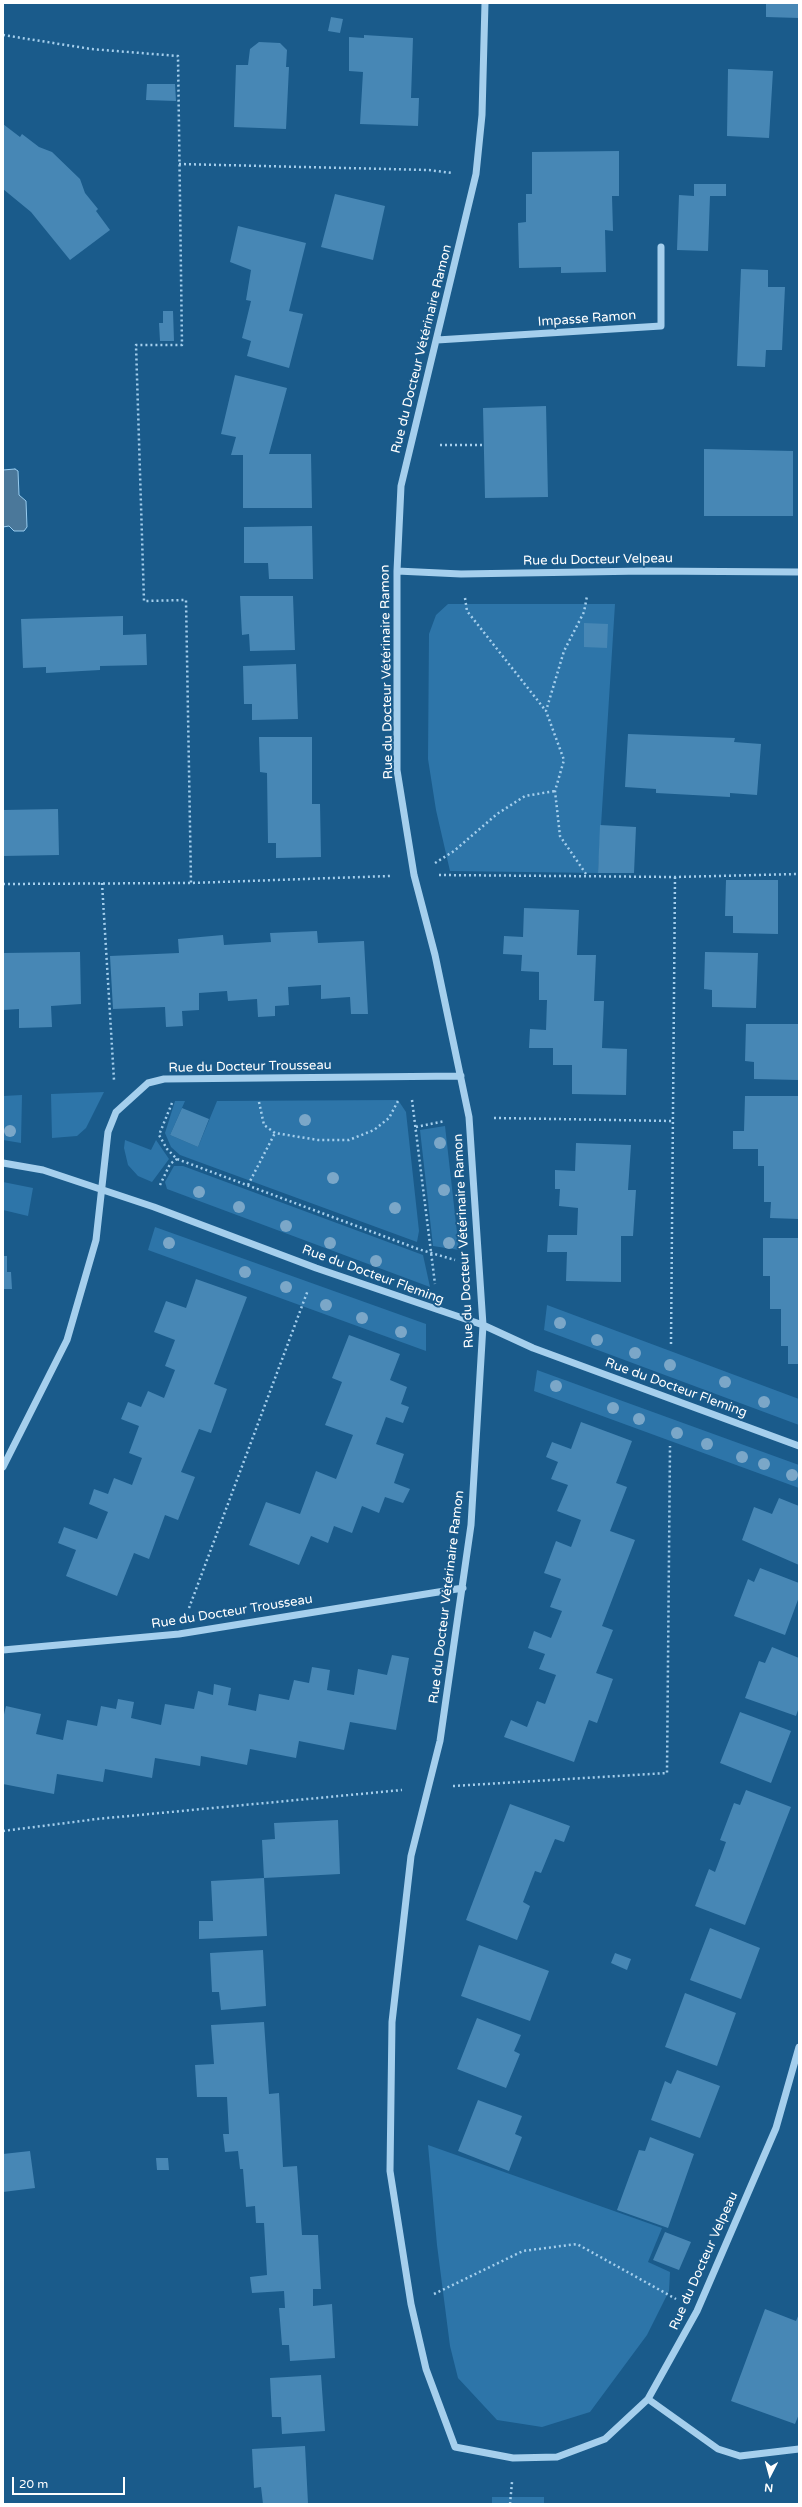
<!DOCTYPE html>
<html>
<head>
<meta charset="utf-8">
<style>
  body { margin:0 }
  #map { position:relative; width:802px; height:2507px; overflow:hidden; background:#1a5b8b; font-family:"Varela Round",sans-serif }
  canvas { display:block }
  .frame { position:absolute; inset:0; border:4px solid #fff; pointer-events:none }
  .north { position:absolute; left:750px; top:2455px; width:40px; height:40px; -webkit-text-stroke:3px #1a5b8b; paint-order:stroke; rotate:186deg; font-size:11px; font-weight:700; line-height:16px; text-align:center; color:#fff }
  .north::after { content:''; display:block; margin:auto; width:14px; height:18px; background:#fff; clip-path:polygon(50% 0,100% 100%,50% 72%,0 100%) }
  .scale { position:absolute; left:12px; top:2477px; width:113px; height:18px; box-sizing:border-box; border:2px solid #fff; border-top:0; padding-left:5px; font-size:12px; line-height:14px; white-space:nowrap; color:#fff; -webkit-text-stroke:3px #1a5b8b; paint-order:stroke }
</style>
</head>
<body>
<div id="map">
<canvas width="802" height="2507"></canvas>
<div class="frame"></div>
<div class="north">N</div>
<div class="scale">20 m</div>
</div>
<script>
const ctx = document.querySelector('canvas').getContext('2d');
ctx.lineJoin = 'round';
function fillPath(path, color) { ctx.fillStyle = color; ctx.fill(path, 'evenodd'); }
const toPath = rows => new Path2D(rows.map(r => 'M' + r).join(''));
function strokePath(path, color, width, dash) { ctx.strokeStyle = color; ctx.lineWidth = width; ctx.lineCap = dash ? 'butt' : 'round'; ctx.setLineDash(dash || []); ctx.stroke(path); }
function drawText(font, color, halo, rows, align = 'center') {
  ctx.font = font + ' "Varela Round",sans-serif'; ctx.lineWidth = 4; ctx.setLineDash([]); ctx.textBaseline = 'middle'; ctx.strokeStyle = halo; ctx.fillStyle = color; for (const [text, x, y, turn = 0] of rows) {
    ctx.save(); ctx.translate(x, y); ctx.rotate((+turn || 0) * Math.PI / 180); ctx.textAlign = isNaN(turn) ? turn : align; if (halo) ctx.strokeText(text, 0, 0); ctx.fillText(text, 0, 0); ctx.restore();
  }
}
fillPath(toPath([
  [448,604,615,604,598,873,450,871,436,810,428,759,429,634,436,615],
  [104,1092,86,1128,77,1136,52,1138,51,1094],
  [22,1095,21,1143,3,1140,3,1096],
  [398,1100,406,1112,419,1231,417,1242,180,1155,171,1147,165,1133,175,1101,185,1101,170,1135,198,1147,217,1101],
  [445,1126,459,1250,433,1246,420,1130],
  [125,1140,151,1150,156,1140,169,1159,152,1182,138,1176,128,1165,124,1148],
  [174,1166,183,1166,423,1255,430,1287,167,1189,165,1182],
  [3,1182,33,1188,28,1216,3,1210],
  [155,1227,426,1324,426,1351,148,1250],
  [547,1305,799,1399,799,1425,544,1330],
  [537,1370,799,1465,799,1488,534,1391],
  [428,2145,662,2228,648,2262,670,2272,669,2291,647,2335,590,2412,542,2427,497,2420,458,2378,450,2346,437,2245],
  [492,2497,544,2497,544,2504,492,2504]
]), '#2d75a9');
const water = toPath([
  [15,469,18,471,19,495,26,501,27,527,24,531,14,531,9,526,3,527,3,470,15,469]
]);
fillPath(water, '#4b789a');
strokePath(water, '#98ccef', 1);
fillPath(toPath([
  [766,3,799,3,799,18,766,17],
  [331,17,343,19,340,33,328,31],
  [364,35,413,38,411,98,419,98,418,126,360,124,363,72,349,71,349,37,364,38],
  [259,42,280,43,287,50,286,67,289,67,286,129,234,127,236,65,248,65,250,49],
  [728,69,773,71,769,138,727,136],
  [147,84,175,84,176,101,146,100],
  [3,124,20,137,22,134,39,147,52,152,80,179,85,193,98,209,96,211,110,230,70,260,31,212,3,189],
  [619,151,619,196,612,196,613,231,605,230,606,272,561,273,561,267,519,268,518,223,526,222,526,194,532,194,532,152],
  [694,184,726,184,726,196,710,196,708,251,677,250,679,195,694,196],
  [335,194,385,206,373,260,321,247],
  [238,226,306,243,289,311,303,314,289,368,247,356,251,341,242,338,251,301,246,300,251,270,230,262],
  [741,269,768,270,768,287,785,287,782,350,766,350,765,367,737,366],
  [163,311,173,311,174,341,160,341,159,323,163,323],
  [235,375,287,388,269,454,311,454,312,508,243,508,243,455,231,455,236,437,221,434],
  [546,406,548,497,485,498,483,408],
  [704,449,793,451,793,516,704,516],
  [312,526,313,579,269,579,268,563,244,563,244,527],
  [240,596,293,596,295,650,250,651,249,634,242,635],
  [123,616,123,635,146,634,147,665,100,666,100,670,46,673,46,667,23,668,21,619],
  [584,623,608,624,607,648,584,647],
  [296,664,298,719,252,720,252,704,244,704,243,666],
  [628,734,735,738,734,742,761,744,757,795,730,793,730,797,656,793,656,789,625,787],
  [259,737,312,737,312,804,320,804,321,857,276,858,276,843,268,843,267,773,260,772],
  [58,809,59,855,3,856,3,810],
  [600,825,636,827,634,873,598,873],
  [726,880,778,880,778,934,733,933,733,916,725,916],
  [524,908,579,910,577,955,596,955,594,1001,604,1001,602,1048,627,1049,626,1095,572,1094,572,1065,553,1065,553,1048,529,1048,530,1029,546,1030,547,1000,539,1000,539,972,521,971,522,955,503,954,504,936,523,937],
  [317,931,318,943,364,941,368,1014,351,1014,350,997,321,999,321,985,288,987,289,1005,275,1006,275,1016,258,1017,257,999,228,1001,227,991,199,993,199,1010,182,1011,183,1026,166,1027,165,1007,113,1009,110,956,179,953,178,939,223,935,224,945,271,942,270,933],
  [80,952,81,1004,51,1006,52,1027,19,1028,19,1009,3,1010,3,953],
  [705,952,758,953,756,1008,712,1007,712,990,704,989],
  [746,1024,799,1024,799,1080,754,1079,754,1062,745,1061],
  [745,1096,799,1096,799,1219,770,1218,771,1202,764,1202,764,1166,758,1166,758,1149,733,1149,733,1131,744,1131],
  [182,1108,209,1119,198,1147,170,1135],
  [576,1143,631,1145,628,1190,636,1190,633,1236,621,1236,621,1282,566,1281,567,1252,547,1252,548,1235,577,1235,578,1208,559,1206,560,1189,555,1189,555,1170,575,1171],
  [763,1238,799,1238,799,1364,788,1364,788,1346,781,1346,781,1309,770,1309,770,1276,763,1276],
  [3,1256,7,1256,7,1272,11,1272,12,1289,3,1289],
  [196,1279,247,1297,214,1384,227,1389,211,1433,199,1429,181,1472,195,1477,178,1520,165,1515,149,1559,134,1553,117,1596,66,1576,76,1550,58,1543,64,1527,97,1539,108,1512,89,1504,94,1489,108,1494,114,1478,132,1485,142,1458,129,1453,139,1426,121,1419,128,1402,141,1407,148,1391,164,1398,175,1370,165,1366,175,1340,154,1332,166,1301,186,1308],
  [349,1335,400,1354,390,1380,407,1387,401,1404,409,1407,403,1423,386,1417,376,1444,404,1454,394,1483,410,1489,403,1503,385,1497,379,1513,362,1506,352,1533,334,1526,328,1543,311,1536,299,1565,249,1545,266,1502,300,1514,316,1471,336,1479,353,1435,325,1425,342,1382,332,1378],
  [581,1422,632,1441,616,1483,627,1487,610,1531,635,1540,602,1626,613,1630,596,1673,613,1679,597,1723,589,1720,574,1762,504,1737,511,1720,527,1727,537,1701,545,1704,556,1675,539,1669,545,1654,528,1648,534,1631,551,1638,562,1611,550,1607,561,1579,544,1573,556,1541,571,1547,581,1520,557,1511,568,1485,551,1479,558,1462,546,1457,552,1442,571,1449],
  [779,1498,799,1506,799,1565,742,1540,754,1507,772,1514],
  [760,1568,799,1583,799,1597,785,1635,734,1616,748,1579,754,1582],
  [772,1647,799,1658,799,1707,796,1716,745,1698,759,1661,765,1663],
  [392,1655,409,1658,396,1730,350,1722,344,1750,299,1741,296,1758,250,1749,247,1765,201,1756,200,1766,155,1758,152,1778,105,1769,103,1782,57,1774,54,1794,3,1784,3,1719,6,1706,41,1714,36,1734,63,1740,67,1720,97,1726,101,1706,116,1709,118,1699,134,1702,131,1718,161,1725,165,1704,194,1709,198,1691,213,1695,214,1684,231,1688,228,1705,256,1711,259,1694,289,1700,294,1680,309,1683,312,1667,330,1670,327,1690,354,1695,358,1669,387,1675],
  [740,1712,791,1731,771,1783,720,1763],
  [746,1790,791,1807,745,1925,695,1906,709,1869,715,1872,721,1856,726,1842,720,1840,734,1803,740,1805],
  [510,1804,570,1826,564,1842,555,1839,541,1873,535,1871,523,1902,530,1906,517,1940,466,1920],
  [338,1820,340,1874,264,1878,262,1840,275,1839,274,1823],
  [264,1878,267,1936,199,1939,199,1921,213,1921,211,1881],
  [710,1928,760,1948,741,1999,690,1980],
  [479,1945,549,1971,530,2021,461,1996],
  [263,1950,266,2006,221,2010,219,1992,212,1992,210,1953],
  [615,1953,631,1959,627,1970,611,1963],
  [685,1993,736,2013,717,2066,665,2047],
  [477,2018,521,2035,514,2051,520,2054,506,2088,457,2069],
  [264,2022,269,2094,279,2093,283,2167,297,2166,302,2235,318,2235,321,2289,313,2289,313,2306,332,2304,335,2358,290,2361,289,2345,282,2345,279,2308,285,2308,284,2291,252,2293,250,2277,267,2275,264,2223,256,2223,255,2206,246,2207,243,2169,240,2169,238,2151,225,2152,223,2134,229,2134,227,2097,197,2097,195,2065,214,2064,211,2025],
  [677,2070,720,2086,700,2138,651,2120,665,2081,671,2084],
  [478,2100,522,2116,515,2134,522,2137,509,2171,458,2151],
  [650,2137,694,2154,668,2228,617,2210,639,2150,645,2151],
  [30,2151,35,2188,3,2192,3,2154],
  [156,2158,168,2158,169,2170,157,2170],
  [665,2232,691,2242,679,2270,653,2260],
  [765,2309,796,2321,799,2314,799,2414,795,2424,731,2401],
  [321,2375,325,2431,282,2434,281,2417,272,2417,270,2378],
  [305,2446,308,2503,263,2504,261,2487,254,2488,252,2449]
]), '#4787b5');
strokePath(toPath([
  [3,35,91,49,178,56,182,345,136,345,144,601,186,600,191,883],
  [179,164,429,170,452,173],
  [440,445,482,445],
  [465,598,467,611,546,711],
  [435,863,454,851,497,814,525,796,555,791],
  [586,874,560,836,555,791,564,760,546,711,564,651,584,612,587,596],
  [439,875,675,877,799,874],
  [102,883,114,1080],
  [3,884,191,883,390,876],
  [412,1100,435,1284],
  [259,1102,264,1125,275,1133,318,1140,349,1140,374,1130,389,1118,398,1101],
  [172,1103,159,1135,167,1149,177,1159,418,1249,455,1260],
  [494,1118,673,1121],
  [416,1127,445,1121],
  [160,1185,170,1164,177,1159],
  [248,1185,275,1133],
  [671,1344,675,877],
  [189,1608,308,1290],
  [453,1786,667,1773,670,1446],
  [3,1831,97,1819,402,1790],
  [434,2294,523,2251,577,2244,676,2299],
  [510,2504,512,2482]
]), '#a5cfed', 2.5, [2, 3]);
strokePath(toPath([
  [485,3,482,115,476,174,401,486,397,571,397,770,414,875,435,955,469,1117,483,1325,471,1525,440,1741,411,1856,392,2022,390,2171,411,2304,426,2369,455,2447,513,2458,557,2457,605,2439,648,2399,697,2311,776,2128,799,2047],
  [437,340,661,326,661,247],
  [397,571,461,574,644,571,799,572],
  [3,1163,43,1170,154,1207,316,1268,483,1325,533,1348,799,1446],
  [3,1467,67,1340,96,1240,108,1132,116,1112,148,1083,164,1079,461,1076],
  [3,1650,179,1634,463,1588],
  [648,2399,718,2449,740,2456,799,2449]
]), '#a5cfed', 7);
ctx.fillStyle = '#7ba7c8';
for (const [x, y] of [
  [305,1120],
  [10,1131],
  [440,1143],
  [333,1178],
  [444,1190],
  [199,1192],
  [239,1207],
  [395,1208],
  [286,1226],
  [169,1243],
  [330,1243],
  [449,1243],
  [376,1261],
  [245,1272],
  [286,1287],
  [326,1305],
  [362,1318],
  [560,1323],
  [401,1332],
  [597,1340],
  [635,1353],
  [670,1365],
  [725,1382],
  [556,1386],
  [764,1402],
  [613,1408],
  [639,1419],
  [677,1433],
  [707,1444],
  [742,1457],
  [764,1464],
  [792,1475]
]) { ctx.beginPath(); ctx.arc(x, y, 6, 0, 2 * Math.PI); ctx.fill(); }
drawText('13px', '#fff', '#1a5b8b', [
  ["Impasse Ramon",587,319,-4],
  ["Rue du Docteur Vétérinaire Ramon",422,349,-76],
  ["Rue du Docteur Velpeau",598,560,-1],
  ["Rue du Docteur Vétérinaire Ramon",387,672,-91],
  ["Rue du Docteur Trousseau",250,1067,-1],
  ["Rue du Docteur Vétérinaire Ramon",464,1241,-93],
  ["Rue du Docteur Fleming",373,1275,20],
  ["Rue du Docteur Fleming",676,1388,20],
  ["Rue du Docteur Vétérinaire Ramon",447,1597,-83],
  ["Rue du Docteur Trousseau",232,1612,-9],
  ["Rue du Docteur Velpeau",704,2261,-66]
]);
</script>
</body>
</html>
